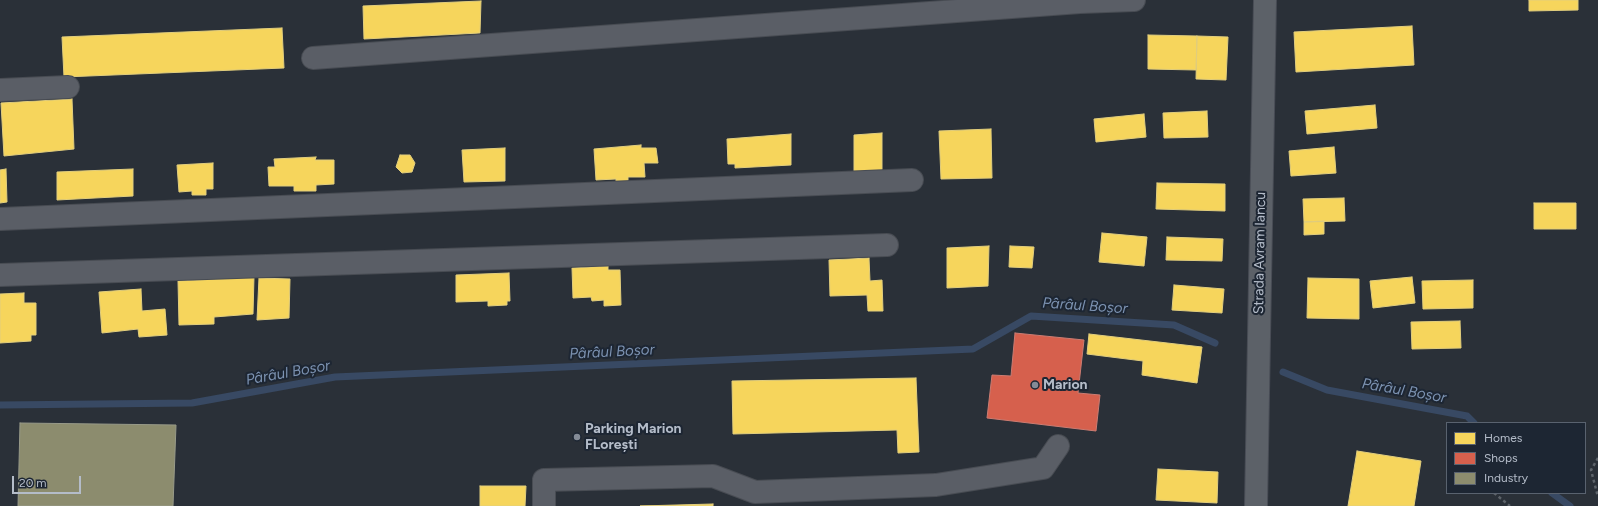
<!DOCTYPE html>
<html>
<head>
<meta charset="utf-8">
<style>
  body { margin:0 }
  #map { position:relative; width:1598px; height:506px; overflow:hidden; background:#2a3038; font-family:Figtree,sans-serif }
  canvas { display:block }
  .legend { position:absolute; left:1446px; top:422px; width:140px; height:72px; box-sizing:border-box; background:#1d2633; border:1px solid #59626f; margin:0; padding:5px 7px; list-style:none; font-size:12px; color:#b4bcc9 }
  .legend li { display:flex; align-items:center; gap:8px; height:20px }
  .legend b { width:20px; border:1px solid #59626f }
  .scale { position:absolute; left:12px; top:476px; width:69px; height:18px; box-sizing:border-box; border:2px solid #b4bcc9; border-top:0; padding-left:5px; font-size:12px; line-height:14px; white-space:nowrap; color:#b4bcc9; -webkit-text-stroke:3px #1d2633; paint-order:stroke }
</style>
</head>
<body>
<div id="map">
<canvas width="1598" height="506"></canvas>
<ul class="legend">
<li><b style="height:11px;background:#f6d55c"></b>Homes</li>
<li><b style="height:11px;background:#d6604d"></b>Shops</li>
<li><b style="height:11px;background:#8c8c6e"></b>Industry</li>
</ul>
<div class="scale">20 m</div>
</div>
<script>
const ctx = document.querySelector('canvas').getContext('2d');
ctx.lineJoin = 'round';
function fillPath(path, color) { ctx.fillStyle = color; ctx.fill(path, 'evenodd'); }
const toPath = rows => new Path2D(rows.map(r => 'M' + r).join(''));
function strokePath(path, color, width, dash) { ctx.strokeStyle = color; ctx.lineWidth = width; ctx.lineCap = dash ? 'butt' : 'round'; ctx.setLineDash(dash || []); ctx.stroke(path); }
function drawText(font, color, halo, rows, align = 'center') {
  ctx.font = font + ' Figtree,sans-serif'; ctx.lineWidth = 4; ctx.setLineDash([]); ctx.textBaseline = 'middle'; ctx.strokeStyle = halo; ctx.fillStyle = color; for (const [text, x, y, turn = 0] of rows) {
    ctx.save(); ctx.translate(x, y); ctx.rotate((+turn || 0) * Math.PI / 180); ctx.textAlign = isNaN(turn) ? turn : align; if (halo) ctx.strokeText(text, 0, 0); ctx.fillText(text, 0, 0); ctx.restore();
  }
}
const homes = toPath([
  [1529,0,1578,0,1578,10,1529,11,1529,0],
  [481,1,480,33,364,39,363,6,481,1],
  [1412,26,1414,65,1296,72,1294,32,1412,26],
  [282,28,284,68,64,77,62,37,282,28],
  [1148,35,1197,36,1196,70,1148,69,1148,35],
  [1197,36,1228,37,1226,80,1196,79,1197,36],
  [72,99,74,149,4,156,1,103,72,99],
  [1375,105,1377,128,1307,134,1305,111,1375,105],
  [1207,111,1208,137,1164,138,1163,113,1207,111],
  [1144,114,1146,137,1096,142,1094,119,1144,114],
  [991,129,992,178,941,179,939,131,991,129],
  [882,133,882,171,854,172,854,135,882,133],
  [791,134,791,165,735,168,735,164,728,164,727,139,791,134],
  [641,145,641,148,656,148,658,163,644,163,645,177,628,177,628,182,616,183,616,179,596,180,594,149,641,145],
  [1334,147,1336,173,1291,176,1289,151,1334,147],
  [505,148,505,181,464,182,462,150,505,148],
  [400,155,410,155,415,163,412,172,402,173,396,167,400,155],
  [316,157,315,160,334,160,334,184,316,185,316,191,294,191,294,186,269,186,268,167,275,167,274,159,316,157],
  [213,163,213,189,206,189,206,195,192,195,192,191,179,192,177,165,213,163],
  [6,169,7,202,0,203,0,170,6,169],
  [133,169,133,196,57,200,57,172,133,169],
  [1157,183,1225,184,1225,211,1156,209,1157,183],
  [1344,198,1345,221,1304,222,1303,199,1344,198],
  [1534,203,1576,203,1576,229,1534,229,1534,203],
  [1324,221,1324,234,1304,235,1304,222,1324,221],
  [1102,233,1147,237,1144,266,1099,262,1102,233],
  [1167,237,1223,239,1222,261,1166,260,1167,237],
  [989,246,988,286,947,288,947,248,989,246],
  [1010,246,1034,247,1032,268,1009,267,1010,246],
  [869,258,870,281,882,280,883,311,868,311,867,295,830,296,829,260,869,258],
  [608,266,608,270,620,270,621,305,604,306,604,300,592,301,591,297,573,298,572,268,608,266],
  [509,273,510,301,507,301,507,305,488,306,488,301,456,302,456,275,509,273],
  [254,277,253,314,214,317,214,324,179,325,178,281,254,277],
  [1412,277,1415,303,1373,308,1370,281,1412,277],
  [259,278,290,279,289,318,257,320,259,278],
  [1308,278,1359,279,1359,319,1307,318,1308,278],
  [1473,280,1473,308,1423,309,1422,281,1473,280],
  [1174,285,1224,289,1222,313,1172,310,1174,285],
  [141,289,142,311,165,309,167,335,139,337,138,329,102,333,99,292,141,289],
  [24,293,24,303,36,303,36,335,31,335,31,341,0,343,0,294,24,293],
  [1460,321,1461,348,1412,349,1411,322,1460,321],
  [1089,334,1202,347,1197,383,1142,375,1143,361,1087,354,1089,334],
  [916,378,919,452,898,453,897,430,733,434,732,381,916,378],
  [1357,451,1421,461,1414,506,1348,506,1357,451],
  [1158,469,1218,472,1217,503,1156,500,1158,469],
  [480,486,526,486,525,506,480,506,480,486],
  [713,504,713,506,640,506,713,504]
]);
fillPath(homes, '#f6d55c');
strokePath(homes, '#e2ce7d', 1);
const shops = toPath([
  [1015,333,1084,340,1078,393,1100,395,1096,431,987,418,992,375,1011,376,1015,333]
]);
fillPath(shops, '#d6604d');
strokePath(shops, '#cc7c72', 1);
const industry = toPath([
  [20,423,176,425,173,506,18,506,20,423]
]);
fillPath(industry, '#8c8c6e');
strokePath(industry, '#989a89', 1);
strokePath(toPath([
  [1283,372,1327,390,1467,416,1474,423],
  [0,405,192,403,335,377,973,349,1031,316,1174,325,1215,343],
  [1552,493,1570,506]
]), '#384963', 7);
const minor = toPath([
  [313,58,1080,2,1134,0],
  [0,90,68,87],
  [0,219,912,180],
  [0,275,887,245],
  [544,506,544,480,713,476,755,492,936,485,1043,468,1058,446]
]);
const major = toPath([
  [1256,506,1265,0]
]);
strokePath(minor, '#484c53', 24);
strokePath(major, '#484c55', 24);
strokePath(toPath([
  [1598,458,1591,470,1598,497],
  [1494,493,1510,506]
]), '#5d636a', 2.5, [3, 3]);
strokePath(minor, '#5a5e66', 22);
strokePath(major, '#5c6168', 22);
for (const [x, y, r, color] of [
  [1035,385,4,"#848b96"],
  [577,437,4,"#848b96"]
]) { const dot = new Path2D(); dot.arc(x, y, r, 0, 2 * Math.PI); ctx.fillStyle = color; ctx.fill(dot); strokePath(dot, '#1d2633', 1.5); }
drawText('14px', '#b4bcc9', '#1d2633', [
  ["Strada Avram Iancu",1260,253,-89]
]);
drawText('bold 14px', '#b4bcc9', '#1d2633', [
  ["Marion",1043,385],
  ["Parking Marion",585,429],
  ["FLorești",585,445]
], 'left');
drawText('italic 15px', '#7c92b1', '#1d2633', [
  ["Pârâul Boșor",1085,306,4],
  ["Pârâul Boșor",612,352,-3],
  ["Pârâul Boșor",288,373,-10],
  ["Pârâul Boșor",1404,391,10]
]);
</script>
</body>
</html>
